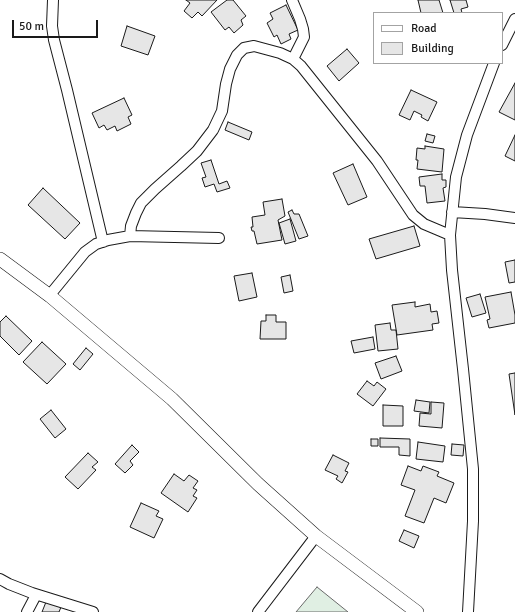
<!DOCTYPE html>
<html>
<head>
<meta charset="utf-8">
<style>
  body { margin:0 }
  #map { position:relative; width:515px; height:612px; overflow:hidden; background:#fff; font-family:Signika,sans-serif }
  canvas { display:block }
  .legend { position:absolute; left:373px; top:12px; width:130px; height:52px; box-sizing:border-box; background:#fff; border:1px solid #a3a3a3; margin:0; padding:5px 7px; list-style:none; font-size:12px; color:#1a1a1a }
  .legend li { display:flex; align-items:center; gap:8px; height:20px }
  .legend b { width:20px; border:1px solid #a3a3a3 }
  .scale { position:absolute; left:12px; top:20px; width:86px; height:18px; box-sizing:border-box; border:2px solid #1a1a1a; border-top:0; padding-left:5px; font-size:12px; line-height:14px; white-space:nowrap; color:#1a1a1a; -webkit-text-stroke:3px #fff; paint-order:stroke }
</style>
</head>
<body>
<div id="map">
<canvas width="515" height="612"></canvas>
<ul class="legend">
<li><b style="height:5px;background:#fff"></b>Road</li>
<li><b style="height:11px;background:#e6e6e6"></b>Building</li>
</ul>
<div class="scale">50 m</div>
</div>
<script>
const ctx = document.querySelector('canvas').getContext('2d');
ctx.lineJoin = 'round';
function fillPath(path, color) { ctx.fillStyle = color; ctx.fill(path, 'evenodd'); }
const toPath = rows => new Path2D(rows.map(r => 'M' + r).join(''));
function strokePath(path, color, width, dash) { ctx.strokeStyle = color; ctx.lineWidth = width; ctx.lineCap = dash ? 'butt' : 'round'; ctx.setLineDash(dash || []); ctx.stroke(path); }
const green = toPath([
  [317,587,348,612,296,612,317,587]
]);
fillPath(green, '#e0efe3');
strokePath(green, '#6a6a6a', 1);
const building = toPath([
  [186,0,217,0,202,16,198,12,192,18,184,11,190,3,186,0],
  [227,0,233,0,246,16,241,20,243,25,234,33,229,27,225,30,211,12,227,0],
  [418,0,439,0,443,13,421,13,418,0],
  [450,0,466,0,468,7,461,9,462,13,454,13,450,0],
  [286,5,298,30,289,34,291,39,281,44,277,35,274,37,267,23,273,19,270,13,286,5],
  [127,26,155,36,148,55,121,46,127,26],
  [347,49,359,63,339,81,327,66,347,49],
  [515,83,515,120,499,112,515,83],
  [411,90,437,102,428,121,421,117,422,115,414,111,410,120,399,115,411,90],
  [124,98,132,115,128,117,131,124,117,131,115,126,107,130,104,125,99,128,92,113,124,98],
  [228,122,252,132,249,140,225,130,228,122],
  [427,134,435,136,433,143,425,141,427,134],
  [515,135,515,161,505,156,515,135],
  [425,146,444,149,442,172,417,169,418,160,416,160,417,148,425,149,425,146],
  [211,160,219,184,227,181,230,188,217,192,214,184,205,187,202,178,206,177,201,163,211,160],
  [353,164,367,197,348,205,333,173,353,164],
  [442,174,442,180,446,180,446,187,443,188,445,201,427,203,425,186,420,186,419,177,442,174],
  [43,188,80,223,65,239,28,205,43,188],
  [282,199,285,216,278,220,282,240,257,244,254,231,252,231,251,227,253,227,252,217,265,215,263,202,282,199],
  [292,210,294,214,299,214,308,236,299,239,288,212,292,210],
  [290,219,296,241,285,244,279,223,290,219],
  [414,226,420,246,376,259,369,239,414,226],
  [515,260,515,282,509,283,505,262,515,260],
  [252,273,257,297,239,301,234,276,252,273],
  [290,275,293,291,284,293,281,277,290,275],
  [511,292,515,315,515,323,489,328,487,320,490,319,485,297,511,292],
  [480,294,486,313,472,317,466,298,480,294],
  [415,302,415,307,430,304,431,312,437,311,439,323,432,324,433,330,397,335,392,305,415,302],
  [266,315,276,315,276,322,286,322,286,339,260,339,261,321,266,321,266,315],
  [6,316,32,341,19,355,0,336,0,322,6,316],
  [390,323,391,330,396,330,398,349,378,351,375,325,390,323],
  [373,337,375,349,354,353,351,341,373,337],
  [42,342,66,364,47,384,23,362,42,342],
  [86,348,93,354,80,370,73,364,86,348],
  [396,356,402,371,381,379,375,363,396,356],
  [515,373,515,415,509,374,515,373],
  [367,381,374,386,377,382,386,389,373,406,357,394,367,381],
  [416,400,430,402,429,413,414,411,416,400],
  [431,402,444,403,442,428,419,426,420,413,431,414,431,402],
  [383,405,403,406,403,426,383,426,383,405],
  [51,410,66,429,55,438,40,419,51,410],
  [380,438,410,439,410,456,399,455,399,447,380,447,380,438],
  [371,439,378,439,378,446,371,446,371,439],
  [418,442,445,446,443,462,416,459,418,442],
  [452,444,464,445,463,456,451,455,452,444],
  [132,445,139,452,130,461,133,465,125,473,115,464,132,445],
  [88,453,98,462,92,467,96,470,78,489,65,477,88,453],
  [333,455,349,463,345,471,348,472,342,483,336,479,338,476,325,470,333,455],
  [408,466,421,471,423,466,439,472,437,476,454,483,446,503,434,498,424,523,405,516,415,490,401,485,408,466],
  [174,474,184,481,189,475,198,481,193,488,197,490,193,496,197,498,188,512,161,493,174,474],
  [141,503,159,511,156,516,163,519,154,538,130,527,141,503],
  [404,530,419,536,414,548,399,541,404,530],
  [46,602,61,607,59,612,42,612,46,602]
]);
fillPath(building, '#e6e6e6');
strokePath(building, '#1a1a1a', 1);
const minor = toPath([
  [53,0,52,26,54,40,67,90,103,242],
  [292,0,300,19,303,29,304,37,293,59],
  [502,45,515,19],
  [452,212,485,214,515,218],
  [130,236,131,226,136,213,141,203,155,189,181,166,197,151,213,130,222,111,226,84,230,69,237,55,244,48,254,46,280,53,293,59,301,66,377,161,413,215,424,224,450,235],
  [49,296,85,252,96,244,108,240,130,236,219,238],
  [0,579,9,584,32,593,93,612],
  [27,612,36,595],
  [258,612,316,536],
  [468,612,473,521,473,469,463,369,452,270,450,235,456,177,467,135,494,63]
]);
const tertiary = toPath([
  [0,259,50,296,172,399,258,484,316,536,417,612]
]);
strokePath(minor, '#1a1a1a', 12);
strokePath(tertiary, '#1a1a1a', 14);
strokePath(minor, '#fff', 10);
strokePath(tertiary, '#fff', 13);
</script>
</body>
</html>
